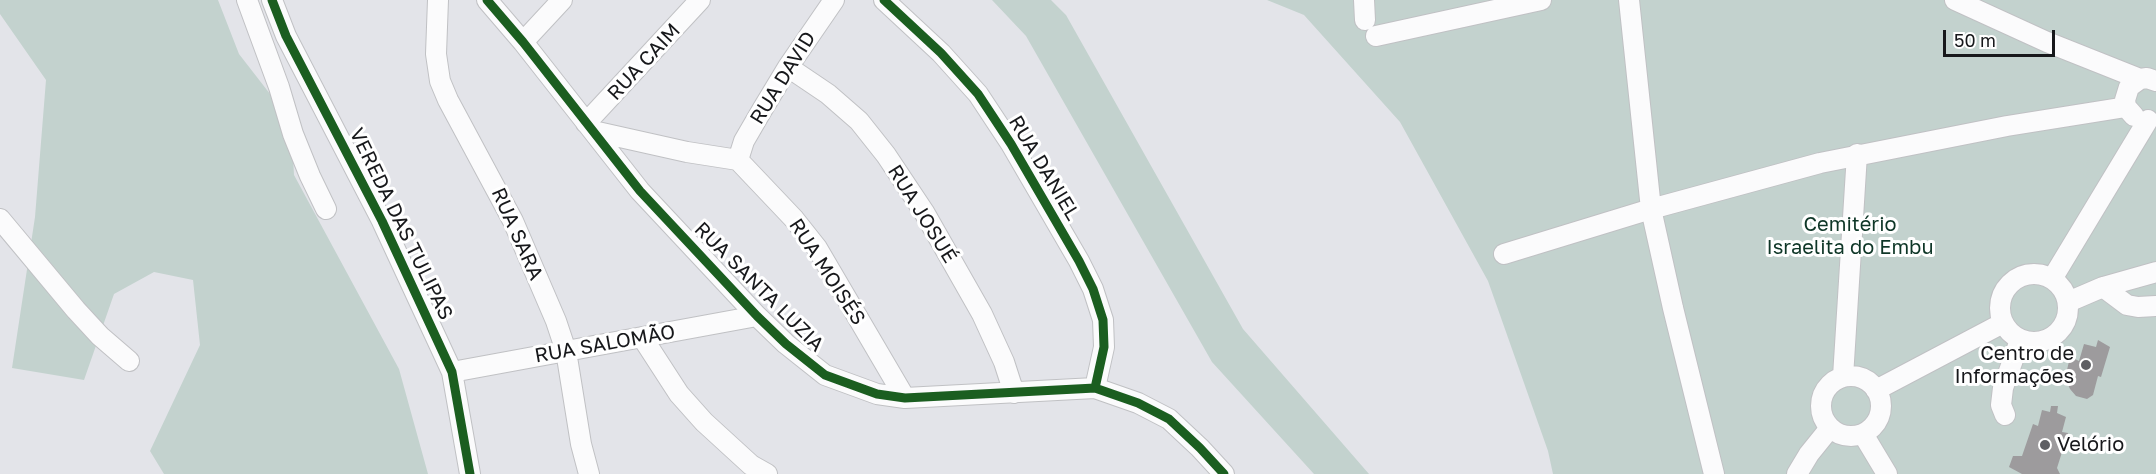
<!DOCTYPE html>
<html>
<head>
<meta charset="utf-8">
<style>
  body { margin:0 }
  #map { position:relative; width:2156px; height:474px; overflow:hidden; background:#e3e4e9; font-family:"Golos Text",sans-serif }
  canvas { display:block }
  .scale { position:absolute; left:1943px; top:30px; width:112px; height:27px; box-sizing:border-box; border:3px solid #17181b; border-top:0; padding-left:8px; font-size:18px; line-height:21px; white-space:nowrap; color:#17181b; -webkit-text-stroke:4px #fff; paint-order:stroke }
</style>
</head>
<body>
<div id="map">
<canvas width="2156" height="474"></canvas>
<div class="scale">50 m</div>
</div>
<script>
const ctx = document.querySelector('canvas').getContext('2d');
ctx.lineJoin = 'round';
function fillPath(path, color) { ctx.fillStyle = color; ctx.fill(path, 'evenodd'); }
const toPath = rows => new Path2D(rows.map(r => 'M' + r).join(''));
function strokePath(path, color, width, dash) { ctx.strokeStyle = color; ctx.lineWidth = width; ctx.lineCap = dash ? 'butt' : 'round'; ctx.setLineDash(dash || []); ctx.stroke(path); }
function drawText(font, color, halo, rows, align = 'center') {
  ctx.font = font + ' "Golos Text",sans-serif'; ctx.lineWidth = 6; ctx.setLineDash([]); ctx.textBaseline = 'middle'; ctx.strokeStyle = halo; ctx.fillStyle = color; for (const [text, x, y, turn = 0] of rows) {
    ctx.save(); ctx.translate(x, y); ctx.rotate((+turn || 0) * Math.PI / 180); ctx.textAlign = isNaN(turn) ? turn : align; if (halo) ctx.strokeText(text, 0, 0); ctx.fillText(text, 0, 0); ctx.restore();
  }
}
fillPath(toPath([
  [0,0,218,0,239,54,291,121,294,175,399,369,428,474,164,474,150,451,200,345,193,280,154,272,114,294,84,380,12,368,35,217,46,80,0,14],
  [992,0,1051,0,1066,15,1243,329,1369,474,1314,474,1212,362,1026,36],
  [1267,0,2156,0,2156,474,1553,474,1548,451,1488,281,1400,122,1304,15]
]), '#c3d2ce');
fillPath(toPath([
  [2098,340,2110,347,2101,377,2098,376,2093,395,2087,399,2076,396,2070,389,2066,380,2067,370,2070,357,2076,352,2073,358,2079,361,2084,344,2096,347],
  [2051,406,2058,406,2057,413,2066,417,2062,432,2068,433,2057,468,2060,474,2022,474,2009,467,2013,456,2022,456,2033,424,2038,426,2042,410,2050,412]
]), '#9d9b9d');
const minor = toPath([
  [247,0,279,87,293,134,310,176,326,209],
  [272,0,286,36,382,221,452,372,470,474],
  [438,0,436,54,440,81,448,100,513,221,556,321,566,351,581,444,589,474],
  [487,0,523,42,640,191,757,316,786,344,825,375,877,394,905,398,1095,388,1138,403,1169,419,1200,448,1224,474],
  [884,0,941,53,978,94,1011,144,1079,261,1093,289,1103,320,1104,347,1095,388],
  [1364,0,1365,20],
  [1629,0,1651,209,1673,308,1714,474],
  [1955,0,2047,42,2140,79],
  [1376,36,1541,0],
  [523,42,562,0],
  [788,67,828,94,859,121,886,155,924,212,982,314,1004,362,1014,393],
  [2134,116,2126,107,2125,100,2129,87,2140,79,2147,78,2156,81],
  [586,123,700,0],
  [593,131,687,152,738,160,794,219,817,248,905,398],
  [738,160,744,141,762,110,788,67,834,0],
  [0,219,76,310,100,336,129,361],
  [1504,254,1651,209,1820,163,2007,126,2126,107],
  '2000 308a34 34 0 1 1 68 0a34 34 0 1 1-68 0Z',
  [2052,279,2148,120],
  [2103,287,2127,305,2138,307,2156,306],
  [2068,302,2103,287,2156,272],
  [642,337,679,394,704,422,751,465,767,474],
  [452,372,757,316],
  '1821 406a30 30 0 1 1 60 0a30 30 0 1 1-60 0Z',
  [1843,377,1857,154],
  [1876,390,2003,323],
  [2005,415,2001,405,2003,388,2020,340],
  [1863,434,1887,474],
  [1797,474,1809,454,1830,428]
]);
strokePath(minor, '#c0c1c4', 22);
strokePath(minor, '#fbfbfc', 20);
strokePath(toPath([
  [272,0,286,36,382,221,452,372,470,474],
  [487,0,523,42,640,191,757,316,786,344,825,375,877,394,905,398,1095,388,1138,403,1169,419,1200,448,1224,474],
  [884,0,941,53,978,94,1011,144,1079,261,1093,289,1103,320,1104,347,1095,388]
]), '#1b5e20', 9);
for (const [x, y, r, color] of [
  [2086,365,6,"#5e5f63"],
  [2045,445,6,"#5e5f63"]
]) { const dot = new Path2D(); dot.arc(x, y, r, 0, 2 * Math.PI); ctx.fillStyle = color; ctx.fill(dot); strokePath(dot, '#fff', 2); }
drawText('20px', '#17181b', '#fff', [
  ["RUA CAIM",644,62,-47],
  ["RUA DAVID",783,78,-58],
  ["RUA DANIEL",1044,168,59],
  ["RUA JOSUÉ",922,214,58],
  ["VEREDA DAS TULIPAS",401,224,64],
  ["RUA SARA",517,234,66],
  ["RUA MOISÉS",827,272,57],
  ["RUA SANTA LUZIA",759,287,45],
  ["RUA SALOMÃO",605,344,-10]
]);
drawText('20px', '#0e3627', '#fff', [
  ["Cemitério",1850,225],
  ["Israelita do Embu",1850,248]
]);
drawText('20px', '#17181b', '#fff', [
  ["Centro de",2074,354],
  ["Informações",2074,377],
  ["Velório",2057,445,"left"]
], 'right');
</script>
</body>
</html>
